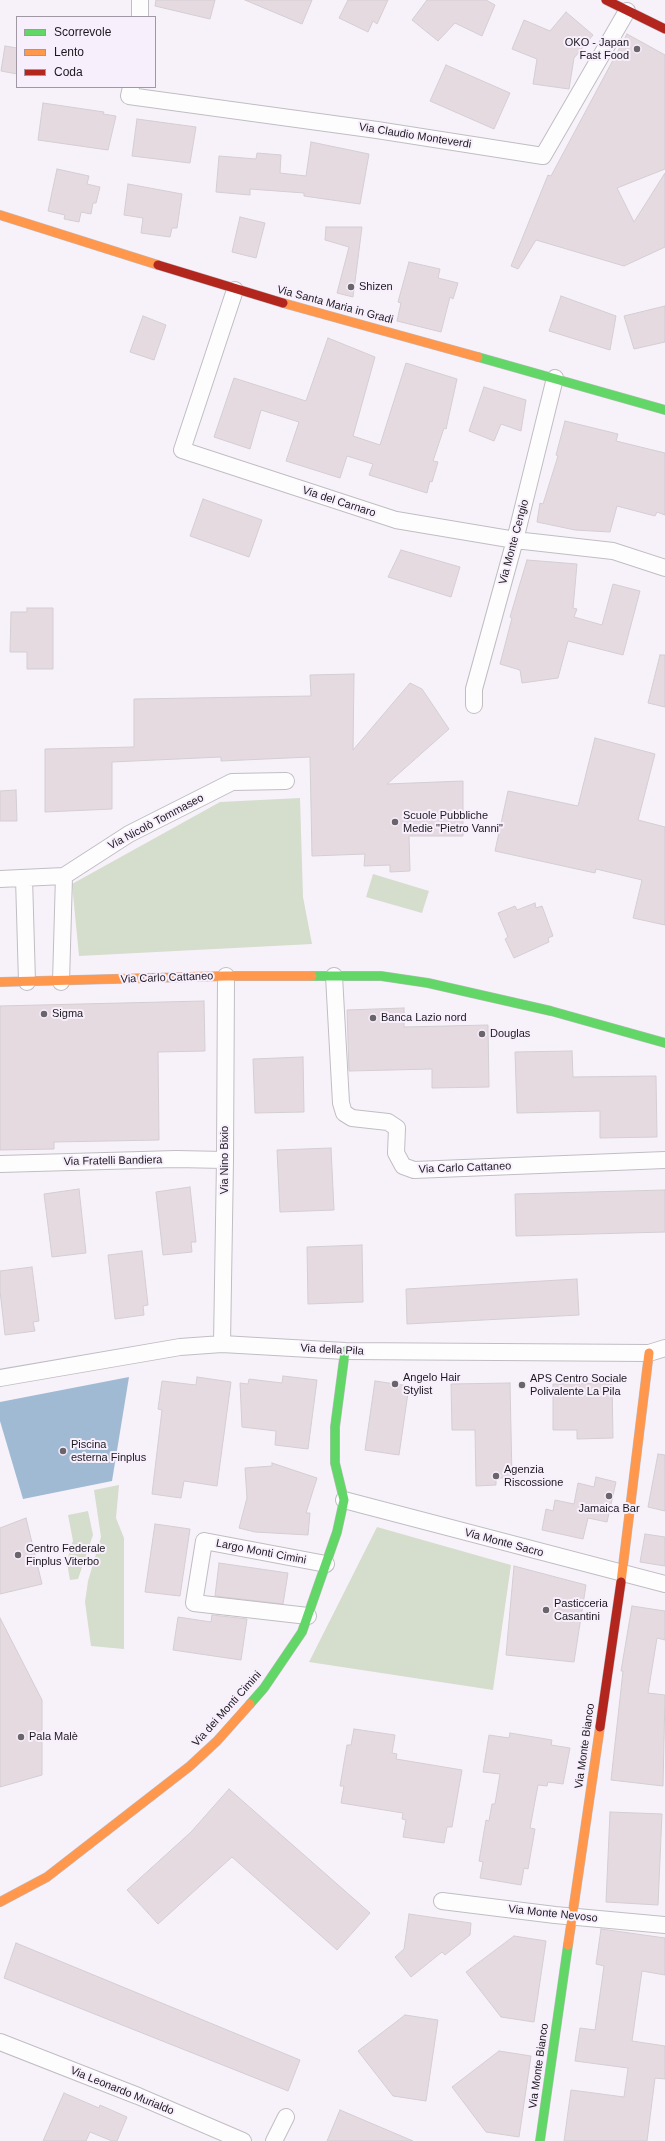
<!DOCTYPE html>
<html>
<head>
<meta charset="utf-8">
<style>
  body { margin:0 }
  #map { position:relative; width:665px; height:2141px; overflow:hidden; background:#f7f2fa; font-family:Helvetica,sans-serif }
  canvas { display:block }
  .legend { position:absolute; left:16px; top:16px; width:140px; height:72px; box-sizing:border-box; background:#f8effd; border:1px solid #a099a4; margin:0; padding:5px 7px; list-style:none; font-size:12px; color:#1c191e }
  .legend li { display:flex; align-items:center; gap:8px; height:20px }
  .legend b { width:20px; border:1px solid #a099a4 }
</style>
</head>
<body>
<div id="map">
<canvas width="665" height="2141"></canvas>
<ul class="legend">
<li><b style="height:5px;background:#63d668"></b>Scorrevole</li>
<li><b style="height:5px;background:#ff974d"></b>Lento</li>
<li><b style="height:5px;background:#b3261e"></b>Coda</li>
</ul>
</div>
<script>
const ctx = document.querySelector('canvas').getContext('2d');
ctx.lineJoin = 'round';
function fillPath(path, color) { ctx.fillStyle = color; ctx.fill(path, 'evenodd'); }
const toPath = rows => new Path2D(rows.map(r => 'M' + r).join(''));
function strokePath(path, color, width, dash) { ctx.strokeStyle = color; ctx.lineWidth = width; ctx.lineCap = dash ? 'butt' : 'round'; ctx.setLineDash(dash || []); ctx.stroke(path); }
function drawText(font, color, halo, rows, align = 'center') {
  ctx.font = font + ' Helvetica,sans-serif'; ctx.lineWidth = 4; ctx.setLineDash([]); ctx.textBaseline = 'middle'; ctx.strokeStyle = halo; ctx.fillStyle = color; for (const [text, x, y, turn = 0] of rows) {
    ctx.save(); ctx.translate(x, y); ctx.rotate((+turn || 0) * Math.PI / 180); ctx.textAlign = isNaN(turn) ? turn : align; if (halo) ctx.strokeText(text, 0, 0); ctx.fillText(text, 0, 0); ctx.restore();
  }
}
fillPath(toPath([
  [300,798,303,897,312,944,79,956,72,884,220,802],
  [373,874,429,891,422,913,366,897],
  [119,1485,116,1518,124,1538,124,1649,91,1646,85,1602,88,1581,101,1537,94,1490],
  [88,1511,93,1535,78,1579,70,1580,67,1563,70,1548,73,1541,68,1515],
  [377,1527,511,1565,493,1690,309,1662]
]), '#d5ddcd');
fillPath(toPath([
  [129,1377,112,1481,23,1499,0,1421,0,1402]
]), '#a0bad3');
const building = toPath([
  [156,0,215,0,210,19,155,6,156,0],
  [245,0,312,0,302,24,245,0],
  [348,0,388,0,377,24,373,21,368,32,339,18,348,0],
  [427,0,486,0,495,5,482,36,455,23,438,41,412,20,427,0],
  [566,12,593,35,574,58,569,89,533,84,537,59,512,49,524,20,550,31,566,12],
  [627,34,665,55,665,169,617,188,634,222,665,173,665,247,624,266,536,240,518,269,511,266,548,175,551,176,627,34],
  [5,46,17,48,17,74,1,71,5,46],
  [446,65,510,93,494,129,430,101,446,65],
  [43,103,104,112,103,114,116,116,108,150,38,140,43,103],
  [137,119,196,127,190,163,132,156,137,119],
  [311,142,369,154,360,204,304,196,304,193,250,189,250,195,216,192,219,156,256,159,257,153,281,155,280,173,306,176,311,142],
  [57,169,89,176,87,184,100,187,96,203,93,203,91,214,81,212,79,222,64,219,65,215,48,211,57,169],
  [128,184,182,194,177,228,172,228,170,237,141,233,143,218,124,215,128,184],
  [240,217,265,223,256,258,232,252,240,217],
  [326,227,362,227,353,297,337,293,349,247,325,240,326,227],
  [409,262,440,269,438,278,458,283,453,299,450,297,441,332,397,321,401,303,398,302,409,262],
  [561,296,616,316,610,350,549,331,561,296],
  [665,306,665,342,634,349,624,316,665,306],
  [143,316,166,325,154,360,130,352,143,316],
  [328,338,375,357,353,436,380,445,406,363,457,379,446,429,444,428,433,461,438,462,432,482,430,481,427,493,369,475,373,464,347,456,340,478,286,461,299,422,261,410,250,449,214,437,234,378,306,401,328,338],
  [484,387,526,400,521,431,501,424,494,441,469,431,484,387],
  [565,421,618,434,616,441,665,453,665,515,657,512,655,516,617,506,610,532,575,530,537,522,540,503,543,504,558,456,556,455,565,421],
  [203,499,262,520,249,557,190,536,203,499],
  [401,550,460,567,451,597,388,577,401,550],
  [527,560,577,564,573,608,577,609,574,617,602,625,613,584,640,591,623,655,568,641,558,678,522,683,520,670,500,664,512,618,510,617,527,560],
  [27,608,53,608,53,669,27,669,27,652,10,652,11,612,27,612,27,608],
  [660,655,665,655,665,707,648,703,660,655],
  [354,674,353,750,410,683,422,689,449,729,387,784,463,781,463,836,409,836,410,871,390,872,390,865,364,866,365,854,312,856,310,757,221,761,221,757,112,762,112,809,45,812,45,749,134,747,134,699,311,696,310,675,354,674],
  [595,738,655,754,638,820,665,827,665,925,633,918,642,880,596,869,595,873,495,851,508,791,578,806,595,738],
  [16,790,17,821,0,821,0,791,16,790],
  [535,903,536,908,542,906,553,936,548,938,549,942,514,958,505,939,508,937,498,913,515,906,517,910,535,903],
  [204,1001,205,1051,158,1052,159,1140,54,1142,54,1149,0,1150,0,1006,204,1001],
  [404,1008,404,1027,488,1025,489,1087,432,1088,432,1069,349,1071,347,1010,404,1008],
  [572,1051,573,1077,656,1076,657,1137,600,1138,600,1111,517,1113,515,1052,572,1051],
  [303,1057,304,1112,255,1113,253,1059,303,1057],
  [331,1148,334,1210,280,1212,277,1150,331,1148],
  [190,1187,196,1242,191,1242,192,1252,163,1255,156,1192,190,1187],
  [79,1189,86,1253,52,1257,44,1194,79,1189],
  [665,1190,665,1232,516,1236,515,1194,665,1190],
  [362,1245,363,1302,308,1304,307,1247,362,1245],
  [142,1251,148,1305,143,1306,144,1315,115,1319,108,1255,142,1251],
  [32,1267,39,1321,33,1322,35,1331,5,1335,0,1291,0,1271,32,1267],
  [577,1279,579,1315,407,1324,406,1289,577,1279],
  [283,1376,317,1380,308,1449,275,1445,276,1431,242,1427,240,1383,248,1384,249,1379,282,1383,283,1376],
  [197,1377,231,1382,217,1486,184,1481,181,1498,152,1494,162,1410,158,1409,162,1381,196,1385,197,1377],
  [375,1381,409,1386,399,1455,365,1450,375,1381],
  [510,1383,512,1478,496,1478,496,1485,476,1486,475,1430,452,1430,451,1384,510,1383],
  [612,1383,613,1438,577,1439,577,1430,553,1430,553,1384,612,1383],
  [658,1454,665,1455,665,1511,648,1507,658,1454],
  [272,1463,317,1478,306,1513,310,1513,308,1535,255,1532,239,1528,247,1498,245,1468,272,1466,272,1463],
  [596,1477,616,1482,607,1522,588,1518,583,1539,542,1530,546,1509,553,1511,555,1500,574,1504,578,1483,594,1487,596,1477],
  [26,1518,42,1584,0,1594,0,1528,26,1518],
  [155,1524,190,1529,180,1596,145,1592,155,1524],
  [645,1534,665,1537,665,1566,640,1562,645,1534],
  [219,1563,288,1573,283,1604,215,1596,219,1563],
  [514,1566,586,1585,574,1662,506,1655,514,1566],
  [632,1606,665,1611,665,1640,657,1638,648,1693,665,1695,663,1786,611,1780,623,1671,621,1671,632,1606],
  [212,1615,247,1619,241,1660,173,1650,178,1617,211,1622,212,1615],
  [0,1618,42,1700,42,1775,0,1787,0,1618],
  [354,1729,395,1735,392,1753,397,1754,396,1759,462,1770,452,1827,447,1827,444,1843,403,1837,406,1820,402,1819,403,1813,341,1803,344,1786,340,1786,347,1745,351,1745,354,1729],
  [510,1733,552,1740,551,1745,570,1748,563,1784,548,1782,547,1786,538,1785,530,1828,535,1829,528,1869,524,1868,521,1885,480,1878,483,1862,479,1861,486,1820,489,1821,492,1804,495,1804,500,1774,483,1772,489,1735,509,1738,510,1733],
  [229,1789,370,1913,337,1950,232,1857,158,1924,127,1890,191,1832,229,1789],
  [610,1812,662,1814,658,1905,606,1902,610,1812],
  [409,1914,471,1923,470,1935,445,1955,442,1952,411,1977,395,1957,404,1949,409,1914],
  [601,1929,665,1938,665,1975,642,1971,632,2041,665,2046,665,2079,655,2078,647,2141,564,2141,571,2090,624,2097,628,2068,575,2061,580,2028,595,2030,604,1966,596,1964,601,1929],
  [514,1936,546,1941,534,2022,501,2017,466,1972,514,1936],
  [16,1943,300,2060,288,2091,4,1978,16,1943],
  [405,2015,438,2020,426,2101,393,2096,358,2051,405,2015],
  [499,2051,531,2056,519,2137,486,2132,452,2087,499,2051],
  [64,2093,99,2108,100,2105,127,2117,117,2141,112,2141,90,2132,86,2141,43,2141,64,2093],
  [340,2110,413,2141,327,2141,340,2110]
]);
fillPath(building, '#e6dae1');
strokePath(building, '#d3ced2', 1);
const street = toPath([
  [140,17,140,0],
  [131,87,129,96,377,130,543,156,627,11],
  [235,290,182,450,396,520,515,540,613,551,665,568],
  [474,705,474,689,515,540,555,378],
  [24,878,27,982],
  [0,879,64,876,129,834,232,782,286,781],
  [334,976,341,1103,344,1113,352,1118,388,1122,397,1128,396,1153,403,1166,414,1170,665,1160],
  [61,982,64,876],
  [0,1164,176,1159,225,1160],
  [222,1344,225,1160,226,976],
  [0,1378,180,1347,222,1344,345,1351,649,1353,665,1348],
  [344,1500,665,1584],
  [308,1616,194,1603,204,1541,326,1564],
  [442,1901,555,1915,665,1925],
  [0,2042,138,2096,243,2141],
  [274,2141,286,2117]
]);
const fast = toPath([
  [478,357,665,410],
  [312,976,381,976,428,983,551,1011,665,1043],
  [250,1704,264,1688,302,1632,337,1532,344,1500,335,1463,335,1427,345,1351],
  [540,2141,568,1945]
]);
const slow = toPath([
  [0,215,158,265],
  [283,303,478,357],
  [0,982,226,976,312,976],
  [621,1582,649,1353],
  [0,1902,47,1877,190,1766,217,1741,250,1704],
  [568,1945,600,1727]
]);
const jam = toPath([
  [606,0,665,29],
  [158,265,283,303],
  [600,1727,621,1582]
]);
strokePath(street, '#c1bdc3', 18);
strokePath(fast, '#c1bdc3', 10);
strokePath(slow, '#c1bdc3', 10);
strokePath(jam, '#c1bdc3', 10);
strokePath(street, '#fefdfe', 16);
strokePath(fast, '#63d668', 9);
strokePath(slow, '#ff974d', 9);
strokePath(jam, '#b3261e', 9);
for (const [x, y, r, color] of [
  [637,49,4,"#69656b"],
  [351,287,4,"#69656b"],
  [395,822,4,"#69656b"],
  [44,1014,4,"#69656b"],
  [373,1018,4,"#69656b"],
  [482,1034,4,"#69656b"],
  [395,1384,4,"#69656b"],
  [522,1385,4,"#69656b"],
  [63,1451,4,"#69656b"],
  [496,1476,4,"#69656b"],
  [609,1496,4,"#69656b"],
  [18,1555,4,"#69656b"],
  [546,1610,4,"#69656b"],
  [21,1737,4,"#69656b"]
]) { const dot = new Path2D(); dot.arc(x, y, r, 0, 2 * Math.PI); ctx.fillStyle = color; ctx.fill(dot); strokePath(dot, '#f8effd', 1.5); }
drawText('11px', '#1c191e', '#f8effd', [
  ["OKO - Japan",629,43,"right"],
  ["Fast Food",629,56,"right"],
  ["Shizen",359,287],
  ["Scuole Pubbliche",403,816],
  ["Medie \"Pietro Vanni\"",403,829],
  ["Sigma",52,1014],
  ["Banca Lazio nord",381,1018],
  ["Douglas",490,1034],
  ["Angelo Hair",403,1378],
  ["Stylist",403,1391],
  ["APS Centro Sociale",530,1379],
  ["Polivalente La Pila",530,1392],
  ["Piscina",71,1445],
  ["esterna Finplus",71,1458],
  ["Agenzia",504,1470],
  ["Riscossione",504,1483],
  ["Jamaica Bar",609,1509,"center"],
  ["Centro Federale",26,1549],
  ["Finplus Viterbo",26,1562],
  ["Pasticceria",554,1604],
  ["Casantini",554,1617],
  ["Pala Malè",29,1737]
], 'left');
drawText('11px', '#1c191e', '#f8effd', [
  ["Via Claudio Monteverdi",415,136,9],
  ["Via Santa Maria in Gradi",335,305,15],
  ["Via del Carnaro",339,502,18],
  ["Via Monte Cengio",514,542,-75],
  ["Via Nicolò Tommaseo",156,822,-28],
  ["Via Carlo Cattaneo",167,978,-2],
  ["Via Nino Bixio",225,1160,-90],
  ["Via Fratelli Bandiera",113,1161,-1],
  ["Via Carlo Cattaneo",465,1168,-2],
  ["Via della Pila",332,1350,3],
  ["Via Monte Sacro",504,1543,15],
  ["Largo Monti Cimini",261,1552,11],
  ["Via dei Monti Cimini",227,1709,-48],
  ["Via Monte Bianco",585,1746,-82],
  ["Via Monte Nevoso",553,1914,6],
  ["Via Monte Bianco",539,2066,-82],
  ["Via Leonardo Murialdo",122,2091,22]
]);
</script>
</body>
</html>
